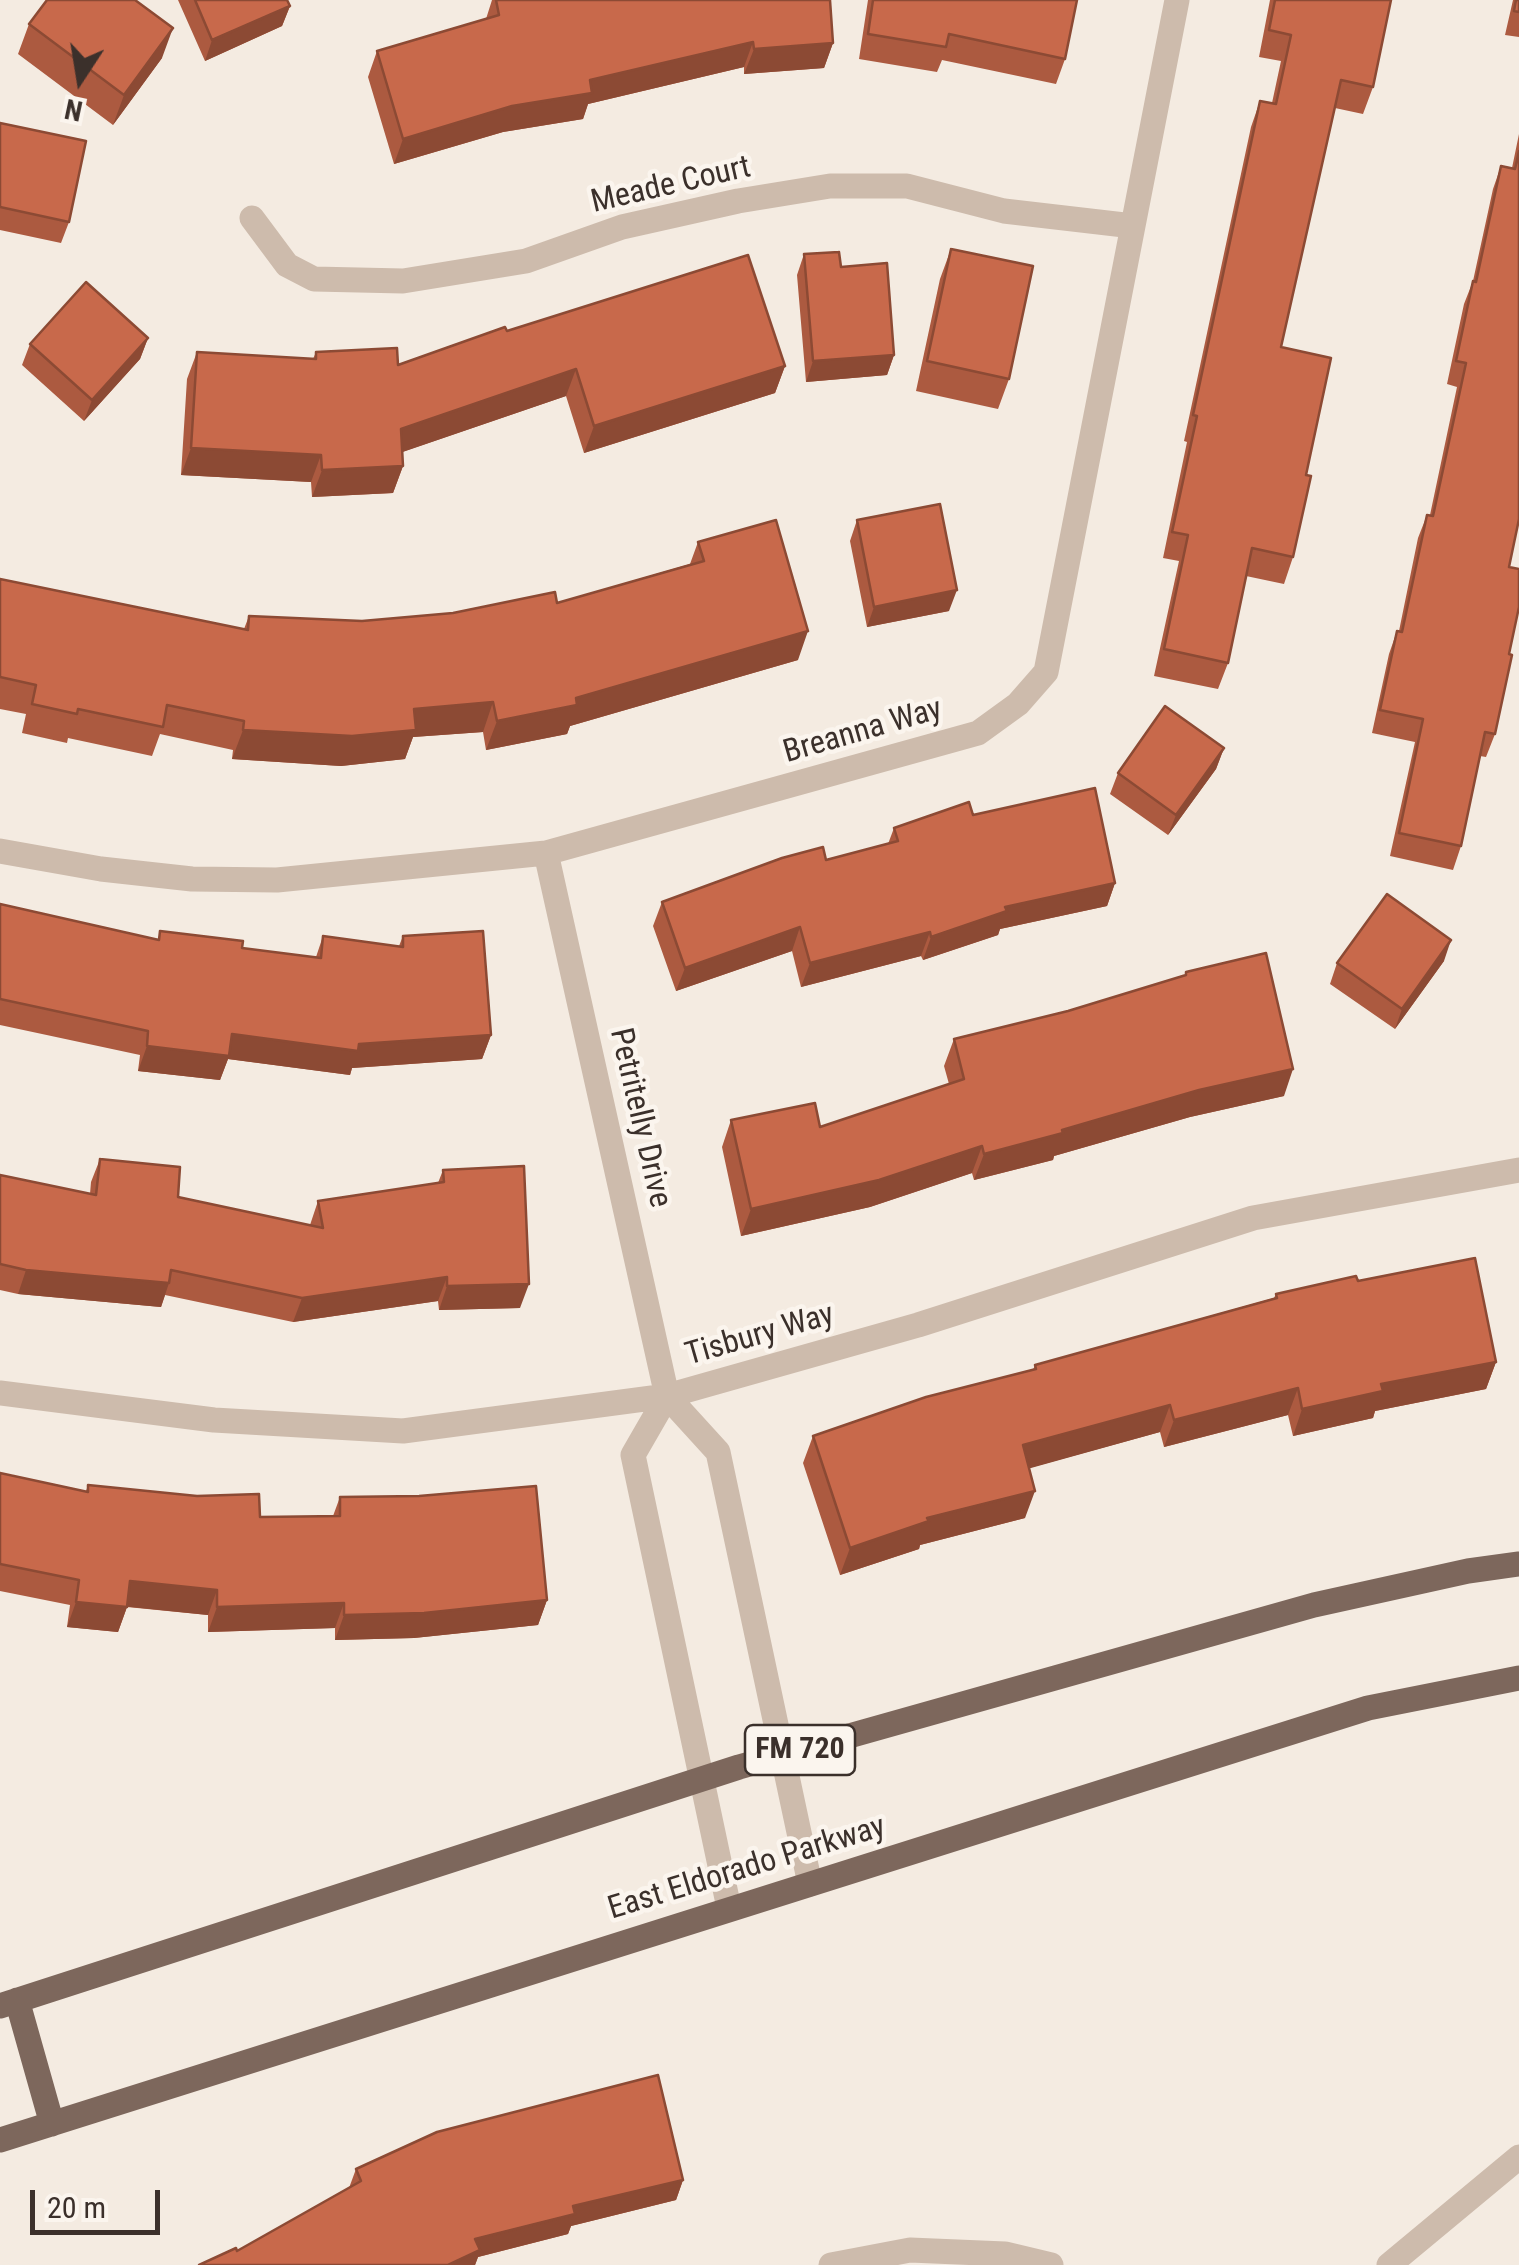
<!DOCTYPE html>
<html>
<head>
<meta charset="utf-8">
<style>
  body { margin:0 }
  #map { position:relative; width:1519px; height:2265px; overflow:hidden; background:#f4ebe1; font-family:"Roboto Condensed",sans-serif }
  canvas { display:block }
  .north { position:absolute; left:30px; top:30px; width:100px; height:100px; -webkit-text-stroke:8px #fbf5ee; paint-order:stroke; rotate:192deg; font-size:28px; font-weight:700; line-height:40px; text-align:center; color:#3b302b }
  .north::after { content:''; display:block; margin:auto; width:35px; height:45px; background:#3b302b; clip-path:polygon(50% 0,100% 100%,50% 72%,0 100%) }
  .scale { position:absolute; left:30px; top:2190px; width:130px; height:45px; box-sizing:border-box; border:5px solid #3b302b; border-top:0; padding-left:12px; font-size:30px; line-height:35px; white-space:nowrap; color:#3b302b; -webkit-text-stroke:8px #fbf5ee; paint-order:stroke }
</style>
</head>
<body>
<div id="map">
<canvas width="1519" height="2265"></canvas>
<div class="north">N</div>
<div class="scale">20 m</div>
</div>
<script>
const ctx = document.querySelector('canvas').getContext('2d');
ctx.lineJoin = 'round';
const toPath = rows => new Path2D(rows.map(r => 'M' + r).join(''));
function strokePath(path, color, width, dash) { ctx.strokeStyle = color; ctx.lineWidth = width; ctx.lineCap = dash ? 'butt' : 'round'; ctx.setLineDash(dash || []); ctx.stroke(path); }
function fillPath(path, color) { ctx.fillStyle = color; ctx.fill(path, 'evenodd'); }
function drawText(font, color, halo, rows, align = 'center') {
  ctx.font = font + ' "Roboto Condensed",sans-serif'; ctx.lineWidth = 9; ctx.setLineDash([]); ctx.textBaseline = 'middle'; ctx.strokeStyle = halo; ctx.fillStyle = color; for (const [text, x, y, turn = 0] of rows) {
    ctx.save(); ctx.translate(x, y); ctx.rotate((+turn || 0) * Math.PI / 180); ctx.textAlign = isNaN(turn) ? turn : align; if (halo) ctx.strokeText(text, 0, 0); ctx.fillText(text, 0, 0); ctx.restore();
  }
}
strokePath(toPath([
  [252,218,287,265,314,279,403,281,526,261,622,227,738,201,830,186,907,186,1004,211,1133,226],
  [0,851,101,869,192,879,277,880,546,853,978,733,1018,704,1046,672,1177,0],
  [546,853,667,1396,718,1452,810,1884],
  [0,1393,214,1420,403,1431,667,1396,918,1325,1253,1218,1519,1170],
  [667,1396,633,1455,729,1908],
  [831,2265,910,2250,1005,2254,1051,2265],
  [1389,2265,1519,2157]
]), '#cdbbac', 25);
strokePath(toPath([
  [17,2000,52,2124],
  [0,2006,739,1767,1314,1605,1468,1571,1519,1564],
  [0,2140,1368,1708,1519,1678]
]), '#7d675c', 25);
fillPath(toPath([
  [178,0,287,0,290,6,282,26,205,61],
  [492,0,830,0,833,43,824,68,744,74,744,67,588,104,583,119,503,132,394,164,368,77,377,51,486,19],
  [868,0,1077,0,1065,59,1056,84,942,60,937,72,859,59],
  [1270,0,1391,0,1373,87,1363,114,1335,108,1281,347,1306,475,1293,557,1284,584,1246,576,1228,663,1218,689,1154,676,1179,561,1163,558,1187,442,1184,441,1251,127,1260,101,1272,103,1281,61,1259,57],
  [1513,0,1519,0,1519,37,1505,35],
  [29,24,162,58,113,125,18,54],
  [0,123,69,222,61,243,0,230],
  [1519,134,1519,521,1509,567,1509,654,1495,734,1486,757,1480,756,1461,846,1453,870,1390,856,1415,742,1372,733,1389,654,1397,631,1399,631,1418,538,1427,515,1430,515,1457,387,1447,384,1464,304,1473,281,1493,189,1501,166,1512,168],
  [951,249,1009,379,998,409,916,391,940,279],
  [804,254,841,267,894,355,887,375,806,382,797,275],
  [507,331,785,366,775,393,584,453,566,396,402,452,403,466,393,493,312,497,311,482,181,475,187,379,197,352,313,359,316,352,398,365],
  [148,338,140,359,84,421,22,365,30,344],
  [857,520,949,611,867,627,850,541],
  [698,542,798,660,570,726,567,734,486,750,483,732,413,737,405,759,341,766,232,759,233,750,160,734,152,756,68,738,67,743,22,733,26,714,0,709,0,579,244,629,249,616,362,621,557,603,690,564],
  [1224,748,1216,769,1168,835,1110,794,1118,773],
  [973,815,1115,883,1107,906,1000,929,998,935,923,960,921,956,801,987,792,951,676,991,653,926,662,902,888,844,894,828],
  [0,904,158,940,160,931,242,948,316,957,323,936,399,946,403,936,491,1035,482,1059,352,1068,350,1075,228,1059,220,1080,138,1071,140,1055,0,1025],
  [1444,961,1395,1029,1330,984,1337,963],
  [1186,972,1284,1096,1190,1117,1054,1156,1053,1160,974,1180,972,1173,870,1207,741,1236,722,1147,731,1120,820,1127,949,1084,944,1066,954,1039,1068,1011,1184,976],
  [100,1159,178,1197,310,1225,318,1201,438,1183,443,1170,520,1308,439,1310,438,1301,293,1322,165,1295,161,1307,18,1294,0,1290,0,1175,90,1194,91,1182],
  [1358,1281,1496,1362,1486,1389,1375,1411,1373,1418,1293,1436,1288,1415,1164,1447,1160,1432,1029,1468,1025,1518,920,1545,919,1549,840,1575,803,1463,813,1436,1033,1370,1035,1365,1274,1298,1276,1294],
  [0,1473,86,1491,88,1485,260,1517,333,1516,340,1497,547,1600,538,1625,414,1638,335,1640,335,1628,208,1632,208,1615,127,1607,118,1632,67,1627,70,1605,0,1591],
  [356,2169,683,2180,676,2200,571,2226,568,2234,478,2257,475,2265,199,2265,237,2251,349,2188]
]), '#ac5a40');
fillPath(toPath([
  [290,6,282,26,205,61,212,40],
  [173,28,162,58,113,125,124,95],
  [753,42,744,67,588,104,583,119,503,132,394,164,403,139,590,80],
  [833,43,824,68,744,74,754,49],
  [148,338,140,359,84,421,92,400],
  [894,355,887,375,806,382,813,361],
  [785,366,775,393,584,453,594,426],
  [576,369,566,396,391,456,401,429],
  [191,448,321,455,311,482,181,475],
  [403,466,393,493,312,497,322,470],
  [957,590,949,611,867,627,874,607],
  [808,631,798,660,570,726,567,734,486,750,497,721],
  [493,702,483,732,413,737,405,759,341,766,232,759,243,730,414,709],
  [1224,748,1216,769,1168,835,1176,815],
  [1115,883,1107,906,1000,929,998,935,923,960,931,937,1005,907],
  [800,927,792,951,676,991,685,968],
  [930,932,921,956,801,987,810,963],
  [1451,940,1444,961,1395,1029,1402,1009],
  [232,1034,359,1044,491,1035,482,1059,352,1068,350,1075,228,1059,220,1080,138,1071,147,1046],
  [1293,1069,1284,1096,1190,1117,1054,1156,1053,1160,974,1180,984,1154,1199,1090],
  [982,1146,972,1173,870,1207,741,1236,751,1209],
  [26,1270,169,1283,161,1307,18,1294],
  [447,1277,438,1301,293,1322,302,1298],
  [529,1284,520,1308,439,1310,447,1286],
  [1496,1362,1486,1389,1375,1411,1373,1418,1293,1436,1302,1409,1381,1384],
  [1298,1388,1288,1415,1164,1447,1174,1420],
  [1170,1405,1160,1432,1013,1473,1023,1445],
  [1035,1491,1025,1518,920,1545,919,1549,840,1575,850,1548,927,1518],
  [130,1581,217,1590,208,1615,121,1606],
  [547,1600,538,1625,414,1638,335,1640,344,1615],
  [76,1602,127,1607,118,1632,67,1627],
  [344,1603,335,1628,208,1632,217,1607],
  [683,2180,676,2200,571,2226,568,2234,478,2257,475,2265,448,2265,475,2239,573,2206]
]), '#8c4a34');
const building = toPath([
  [47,0,135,0,173,28,124,95,29,24,47,0],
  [195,0,287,0,290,6,212,40,195,0],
  [496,0,830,0,833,43,754,49,753,42,590,80,592,93,512,106,403,139,377,51,499,15,496,0],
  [873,0,1077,0,1065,59,949,34,946,47,868,34,873,0],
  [1275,0,1391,0,1373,87,1341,80,1281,347,1331,358,1306,475,1311,476,1293,557,1252,548,1228,663,1164,649,1188,535,1172,532,1197,416,1193,415,1260,101,1276,104,1291,35,1269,30,1275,0],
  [1516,0,1519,0,1519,12,1514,11,1516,0],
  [0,123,86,141,69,222,0,207,0,123],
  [1519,151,1519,519,1509,567,1519,569,1519,607,1509,654,1512,655,1495,734,1485,732,1461,846,1399,833,1423,719,1380,710,1397,631,1402,632,1427,515,1433,516,1466,363,1456,361,1473,281,1476,282,1501,166,1515,169,1519,151],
  [951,249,1033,266,1009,379,927,361,951,249],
  [839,252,841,267,887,263,894,355,813,361,804,254,839,252],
  [748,255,785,366,594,426,576,369,401,429,403,466,322,470,321,455,191,448,197,352,316,359,316,352,397,348,398,365,505,327,507,331,748,255],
  [86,282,148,338,92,400,30,344,86,282],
  [940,504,957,590,874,607,857,520,940,504],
  [776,520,808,631,576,698,577,705,497,721,493,702,414,709,416,730,352,736,243,730,244,721,167,705,163,727,78,709,77,714,32,704,36,685,0,677,0,579,248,630,249,616,362,621,453,613,555,592,557,603,704,561,698,542,776,520],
  [1165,706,1224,748,1176,815,1118,773,1165,706],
  [1095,788,1115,883,1005,907,1007,911,931,937,930,932,810,963,800,927,685,968,662,902,782,858,823,847,826,860,898,841,894,828,969,802,973,815,1095,788],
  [1387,894,1451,940,1402,1009,1337,963,1387,894],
  [0,904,159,940,160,931,243,941,242,948,321,958,323,936,403,947,403,936,483,931,491,1035,359,1044,358,1051,232,1034,229,1056,147,1046,148,1031,0,999,0,904],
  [1266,953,1293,1069,1199,1090,1062,1130,1063,1133,984,1154,982,1146,879,1180,751,1209,731,1120,815,1103,820,1127,964,1079,954,1039,1068,1011,1186,975,1186,972,1266,953],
  [100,1159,180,1167,178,1197,323,1228,318,1201,444,1182,443,1170,524,1166,529,1284,447,1286,447,1277,302,1298,171,1270,169,1283,26,1270,0,1264,0,1175,96,1195,100,1159],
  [1475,1258,1496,1362,1381,1384,1383,1391,1302,1409,1298,1388,1174,1420,1170,1405,1023,1445,1035,1491,927,1518,929,1521,850,1548,813,1436,926,1397,1036,1369,1035,1365,1277,1298,1276,1294,1356,1276,1358,1281,1475,1258],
  [0,1473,88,1492,88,1485,197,1496,259,1494,260,1517,340,1516,340,1497,419,1496,536,1486,547,1600,424,1613,344,1615,344,1603,217,1607,217,1590,130,1581,127,1607,76,1602,79,1580,0,1564,0,1473],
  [658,2075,683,2180,573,2206,575,2214,475,2239,480,2250,448,2265,199,2265,236,2248,237,2251,361,2181,356,2169,437,2132,658,2075]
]);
fillPath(building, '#c8694b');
strokePath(building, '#8c4a34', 2.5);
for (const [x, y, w] of [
  [800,1750,110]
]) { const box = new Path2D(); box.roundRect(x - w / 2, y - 25, w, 50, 8); ctx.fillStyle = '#fbf5ee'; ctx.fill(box); strokePath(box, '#3b302b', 2.5); }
drawText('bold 30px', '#3b302b', null, [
  ["FM 720",800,1750]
]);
drawText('32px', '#3b302b', '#fbf5ee', [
  ["Meade Court",671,186,-13],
  ["Breanna Way",863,732,-16],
  ["Petritelly Drive",639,1118,77],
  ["Tisbury Way",760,1336,-16],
  ["East Eldorado Parkway",747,1869,-17]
]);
</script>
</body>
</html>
